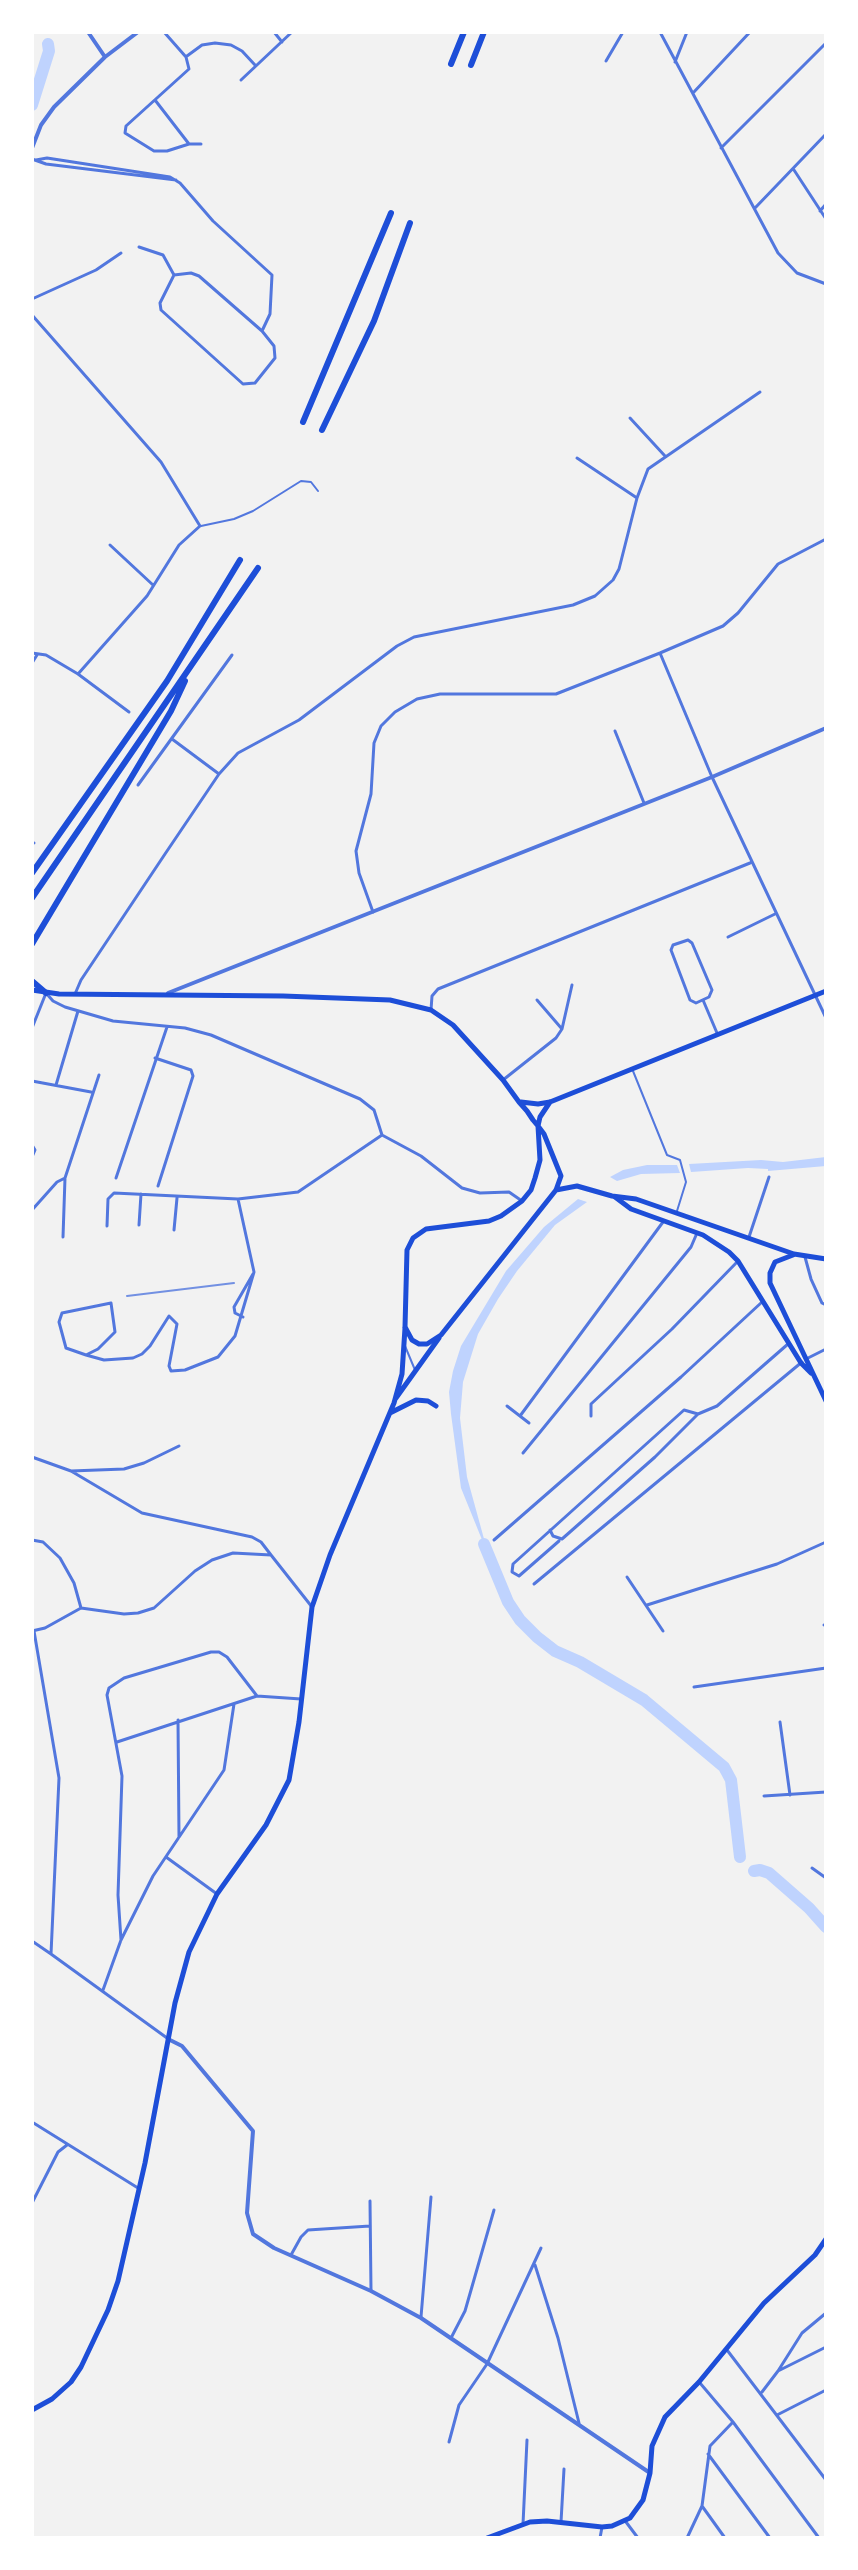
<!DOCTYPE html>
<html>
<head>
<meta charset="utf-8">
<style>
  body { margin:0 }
  #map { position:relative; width:858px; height:2570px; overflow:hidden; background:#f2f2f2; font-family:Commissioner,sans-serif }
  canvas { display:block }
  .frame { position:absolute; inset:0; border:34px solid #fff; pointer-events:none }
</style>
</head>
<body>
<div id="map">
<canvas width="858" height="2570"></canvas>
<div class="frame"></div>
</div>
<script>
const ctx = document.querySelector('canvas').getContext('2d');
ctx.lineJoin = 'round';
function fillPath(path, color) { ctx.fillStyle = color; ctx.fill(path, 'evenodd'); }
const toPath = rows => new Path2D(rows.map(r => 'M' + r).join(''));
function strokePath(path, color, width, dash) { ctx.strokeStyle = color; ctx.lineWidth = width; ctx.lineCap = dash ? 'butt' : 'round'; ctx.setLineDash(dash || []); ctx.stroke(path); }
fillPath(toPath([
  [826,1157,826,1166,768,1171,768,1169,748,1168,691,1172,689,1164,761,1160,783,1162],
  [647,1165,677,1165,680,1173,641,1174,617,1181,610,1177,623,1170],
  [578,1199,587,1202,555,1225,517,1271,498,1299,478,1334,463,1382,460,1418,467,1477,489,1557,461,1488,451,1414,449,1392,453,1371,461,1346,506,1271,544,1227]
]), '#bfd3fe');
strokePath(toPath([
  [32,105,49,51,48,44],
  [484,1544,508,1602,520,1620,537,1637,555,1651,580,1662,644,1700,724,1767,731,1780,740,1857],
  [754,1871,760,1870,769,1873,809,1908,826,1927]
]), '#bfd3fe', 12);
strokePath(toPath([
  [201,526,234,519,253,511,301,481,311,482,318,491],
  [405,1346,415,1370]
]), '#5277de', 2);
strokePath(toPath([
  [633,1071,667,1155,680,1160,686,1182,677,1211]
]), '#5277de', 2);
strokePath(toPath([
  [164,32,186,57,189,69,126,126,125,133,154,151,167,151,189,144,201,144],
  [274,32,282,42],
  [660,32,778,253,797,273,826,284],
  [187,56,202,45,215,43,231,45,242,51,255,65],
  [606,61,623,32],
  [675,62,687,32],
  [241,80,292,32],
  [693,93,750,32],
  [155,100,189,144],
  [721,148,826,43],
  [32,159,46,164,176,180],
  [36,160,47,158,170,177,180,183,213,221,272,275,270,314,262,331],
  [794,170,826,219],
  [755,208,826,134],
  [820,211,826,204],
  [139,247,163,255,174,275],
  [191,273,199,276,262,331,274,346,275,358,255,383,243,384,161,310,160,303,174,275,191,273],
  [32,299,96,270,121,253],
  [32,315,161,462,200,526,179,545,147,596,78,674],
  [630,418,665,456],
  [577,458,637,498],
  [110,545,153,585],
  [32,653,46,655,78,674,129,712],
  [660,653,712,777,826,1018],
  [32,663,37,655],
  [615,731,644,803],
  [172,739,219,774],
  [138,785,232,655],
  [32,844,34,843],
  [373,912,359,873,356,851,371,794,374,743,381,726,395,712,417,699,440,694,556,694,660,653,723,626,738,613,778,564,826,539],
  [728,937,775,914],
  [688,940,692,943,712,990,709,997,696,1003,690,1000,671,950,673,945,688,940],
  [75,994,81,980,165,854,219,774,238,753,299,720,397,646,414,637,573,605,595,596,613,580,619,569,637,498,648,469,760,392],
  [537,1000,562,1029],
  [703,1000,717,1033],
  [431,1010,432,996,438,989,750,863],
  [32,1028,46,993,53,1001,65,1007,113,1021,185,1028,211,1035,360,1099,374,1110,382,1135,421,1156,462,1188,480,1193,509,1192,522,1201],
  [155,1058,191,1070,193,1076,158,1186],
  [503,1080,556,1038,562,1029,572,985],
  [32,1081,91,1092],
  [56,1085,78,1011],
  [32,1145,35,1150,32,1157],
  [116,1178,167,1027],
  [32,1210,57,1182,65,1178],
  [139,1225,141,1194],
  [107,1226,108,1199,114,1193,238,1199],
  [174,1230,177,1198],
  [63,1237,65,1178,99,1075],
  [749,1237,769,1177],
  [805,1257,811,1279,822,1303,826,1305],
  [243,1317,235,1313,234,1307,253,1274],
  [86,1355,98,1349,115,1332,111,1303,62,1313,59,1322,66,1348,86,1355,104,1360,133,1358,142,1354,150,1346,169,1316,177,1324,169,1366,171,1371,185,1370,218,1357,235,1336,254,1272,238,1199,298,1192,382,1135],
  [808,1358,826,1349],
  [507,1406,529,1423],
  [520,1416,663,1222],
  [591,1416,591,1404,672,1329,738,1261],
  [523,1453,691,1247,697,1233],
  [32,1457,71,1471,142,1513,252,1537,261,1542,271,1555],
  [71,1471,124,1469,144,1463,179,1446],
  [550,1530,553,1536,562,1539,655,1457,698,1414,717,1406,788,1344],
  [32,1540,43,1542,60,1558,74,1583,81,1608],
  [494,1540,681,1377,762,1302],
  [559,1541,519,1576,512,1572,513,1564,684,1410,698,1414],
  [627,1577,663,1631],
  [534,1584,802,1362],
  [647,1605,777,1564,826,1542],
  [824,1625,826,1626],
  [32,1631,45,1628,81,1608,124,1614,138,1613,154,1608,195,1571,212,1560,233,1553,271,1555,312,1607],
  [34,1631,59,1778,51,1954,167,2038],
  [694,1687,826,1668],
  [178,1720,179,1837],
  [780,1722,790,1795],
  [117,1742,257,1696,301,1699],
  [764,1796,826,1792],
  [166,1857,217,1894],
  [812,1868,826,1878],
  [121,1940,118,1895,122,1776,107,1695,109,1688,124,1678,211,1652,219,1652,227,1657,257,1696],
  [32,1941,51,1954],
  [103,1990,121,1940,153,1876,224,1770,234,1704],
  [32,2122,138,2188],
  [370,2201,371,2291],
  [32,2203,58,2152,67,2145],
  [291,2255,301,2237,308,2230,370,2226],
  [535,2265,558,2338,579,2423],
  [421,2317,431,2197],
  [451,2338,465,2311,494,2210],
  [727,2350,826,2480],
  [778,2371,802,2333,826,2313],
  [700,2383,733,2422,819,2538],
  [762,2392,778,2371,826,2347],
  [777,2415,826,2390],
  [449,2442,459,2405,487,2364,541,2248],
  [708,2454,770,2538],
  [702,2506,725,2538],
  [561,2522,564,2469],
  [626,2522,638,2538],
  [523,2524,527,2440],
  [600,2538,602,2527],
  [687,2538,702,2506,710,2446,732,2423]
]), '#5277de', 3);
strokePath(toPath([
  [88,32,105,57],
  [32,148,41,125,54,107,105,57,138,32],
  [168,993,712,777,826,728],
  [168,2039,182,2046,253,2131,247,2213,253,2234,274,2248,371,2291,421,2318,650,2473]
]), '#5277de', 4);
strokePath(toPath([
  [615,1197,631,1209,703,1235,729,1252,738,1261,801,1363,811,1373],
  [793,1255,775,1262,770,1273,770,1283,826,1401],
  [396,1398,439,1338],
  [390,1413,416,1400,428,1401,436,1406],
  [32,2410,52,2399,71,2382,81,2367,108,2310,118,2281,145,2163,175,2003,189,1952,217,1894,266,1825,289,1780,299,1722,312,1607,330,1555,394,1403,402,1374,405,1328],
  [487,2538,530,2522,547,2521,602,2527,612,2526,630,2518,643,2500,650,2473,652,2446,665,2417,699,2382,764,2303,815,2255,826,2239]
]), '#1d4ed8', 5);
strokePath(toPath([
  [32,990,59,994,283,996,390,1000,431,1010,453,1025,503,1080,519,1102,527,1111,533,1120,538,1126,544,1134,561,1176,556,1190,441,1335,427,1344,419,1344,412,1340,405,1327,407,1250,413,1238,426,1229,489,1221,501,1216,522,1201,531,1190,535,1178,540,1160,538,1126,540,1117,550,1102],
  [521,1102,538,1104,550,1102,826,991],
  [556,1190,577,1186,612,1196,636,1199,794,1254,826,1259]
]), '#1d4ed8', 5);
strokePath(toPath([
  [451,64,464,32],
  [471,65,484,32],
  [303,422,391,213],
  [322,430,374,321,410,223],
  [32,873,167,681,240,560],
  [32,898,258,568],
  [32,944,171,711,185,681],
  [32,981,46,993]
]), '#1d4ed8', 6);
strokePath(toPath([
  [127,1296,234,1283]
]), '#7290e2', 2);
</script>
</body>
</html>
